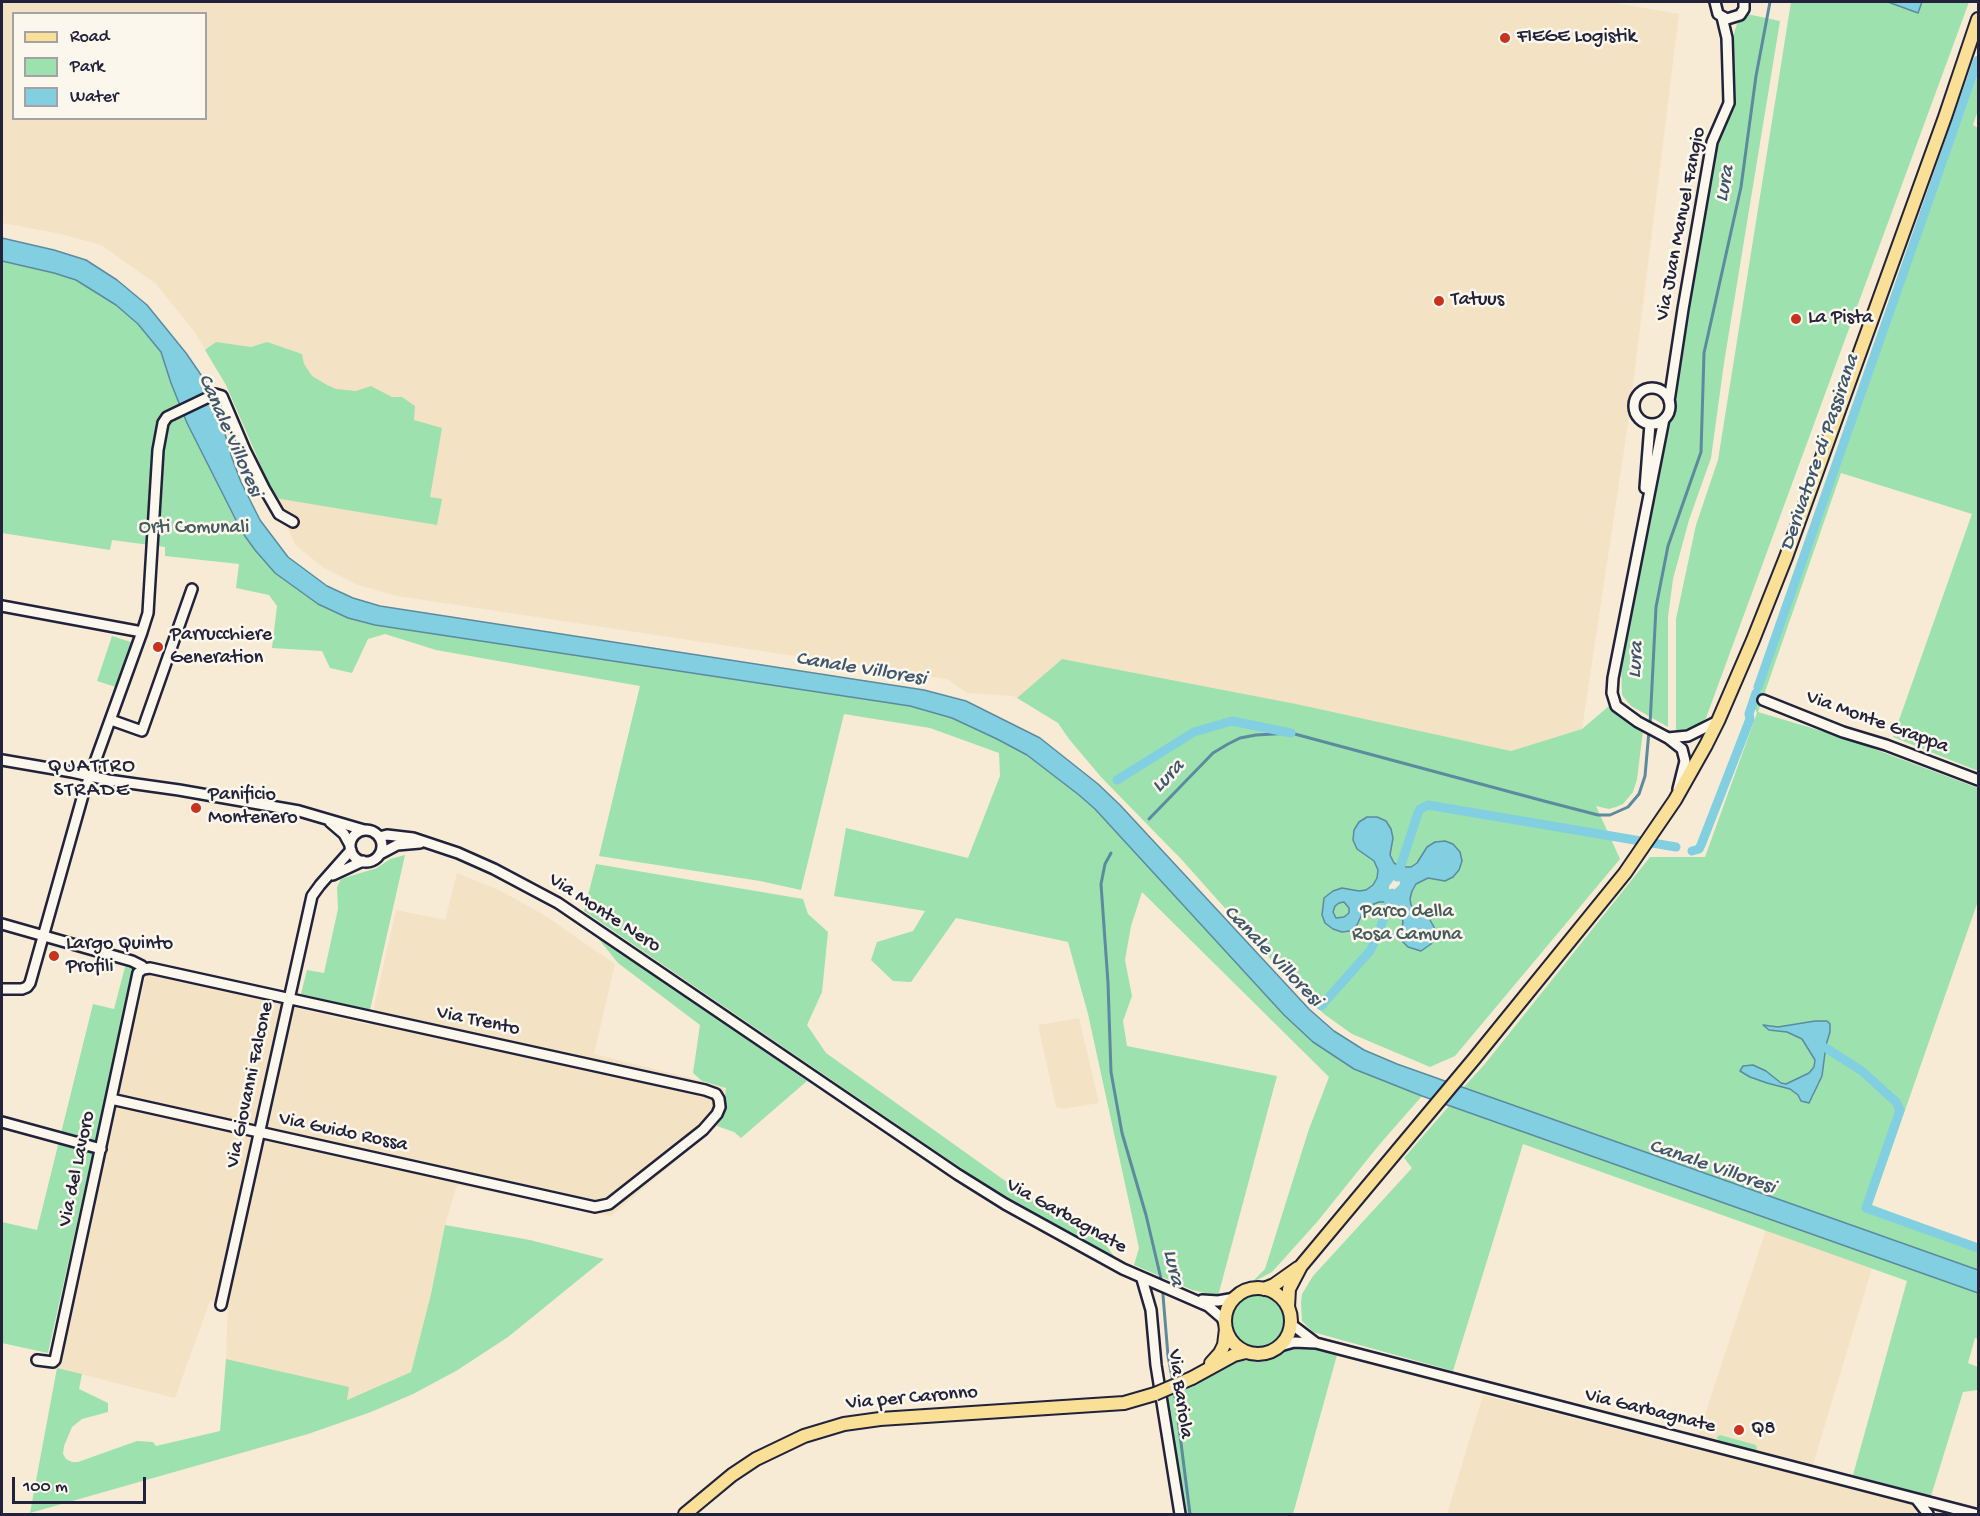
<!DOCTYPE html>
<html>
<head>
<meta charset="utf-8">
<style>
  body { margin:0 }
  #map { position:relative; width:1980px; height:1516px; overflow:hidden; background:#f7ebd5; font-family:"Gochi Hand",sans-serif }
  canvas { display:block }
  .frame { position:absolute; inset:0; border:3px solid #22223b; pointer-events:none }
  .legend { position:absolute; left:12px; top:12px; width:195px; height:108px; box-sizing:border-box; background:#fbf7ec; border:2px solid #a4a2a5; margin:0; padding:8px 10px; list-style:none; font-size:18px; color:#22223b }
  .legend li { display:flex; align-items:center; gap:12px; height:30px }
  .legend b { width:30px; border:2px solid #a4a2a5 }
  .scale { position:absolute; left:12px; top:1477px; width:134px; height:27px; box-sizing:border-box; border:3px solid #22223b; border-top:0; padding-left:8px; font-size:18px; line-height:21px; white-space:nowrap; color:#22223b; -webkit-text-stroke:4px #fbf7ec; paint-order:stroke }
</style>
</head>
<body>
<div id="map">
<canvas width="1980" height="1516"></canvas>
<div class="frame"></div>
<ul class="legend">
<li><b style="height:8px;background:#f9e096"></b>Road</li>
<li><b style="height:16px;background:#9ce1ae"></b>Park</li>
<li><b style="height:16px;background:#82cfe1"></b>Water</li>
</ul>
<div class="scale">100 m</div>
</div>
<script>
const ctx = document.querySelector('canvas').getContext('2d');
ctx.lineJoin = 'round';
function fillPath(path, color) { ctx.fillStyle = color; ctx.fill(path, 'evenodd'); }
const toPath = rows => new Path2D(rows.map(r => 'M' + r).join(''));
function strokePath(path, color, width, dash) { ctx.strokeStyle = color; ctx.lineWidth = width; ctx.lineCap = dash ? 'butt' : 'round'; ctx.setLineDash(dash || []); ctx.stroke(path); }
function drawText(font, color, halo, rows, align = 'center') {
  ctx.font = font + ' "Gochi Hand",sans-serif'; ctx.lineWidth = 5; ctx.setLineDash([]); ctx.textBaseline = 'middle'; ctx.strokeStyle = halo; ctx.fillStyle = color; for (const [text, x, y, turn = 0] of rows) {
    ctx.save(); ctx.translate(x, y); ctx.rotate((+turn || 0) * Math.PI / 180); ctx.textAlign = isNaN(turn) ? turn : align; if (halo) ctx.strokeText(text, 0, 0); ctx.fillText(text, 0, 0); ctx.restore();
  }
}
fillPath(toPath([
  [2,2,1610,2,1679,14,1629,417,1582,729,1511,751,1062,659,1017,698,1013,696,967,693,947,679,397,596,358,585,324,568,295,545,226,385,194,331,156,284,101,245,61,234,2,223],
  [14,14,206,14,206,118,14,118],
  [457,873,501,891,544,915,615,964,594,1054,723,1086,726,1091,723,1114,717,1126,611,1216,457,1185,445,1225,431,1294,411,1372,346,1400,348,1387,226,1359,228,1304,210,1301,175,1398,57,1368,146,973,370,1025,396,910,445,920],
  [1079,1018,1099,1103,1063,1109,1056,1107,1038,1025],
  [1766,1230,1872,1268,1812,1468,1697,1438],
  [1483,1395,1951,1514,1447,1514]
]), '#f4e2c5');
fillPath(toPath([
  [1791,2,1969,2,1706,718,1699,726,1676,731,1676,619,1696,525,1718,460],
  [1747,14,1780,21,1724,363,1711,458,1689,520,1673,579,1668,617,1668,727,1631,706,1622,695,1621,662,1633,610,1646,519,1655,500,1658,484,1657,477,1716,143,1720,131,1731,109,1733,90,1732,39,1739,18],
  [1978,74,1978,110,1973,125,1978,128,1978,771,1893,737,1972,514,1841,473,1758,712,1845,738,1978,788,1978,901,1872,1205,1978,1245,1978,1270,1463,1088,1484,1065,1650,857,1705,857,1757,713,1753,705],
  [2,261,54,273,76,280,116,305,138,324,161,352,171,383,187,423,242,532,255,550,275,573,375,625,910,706,952,718,970,725,1027,755,1061,779,1095,809,1284,1015,1313,1042,1354,1069,1422,1096,1379,1145,1317,1222,1272,1272,1251,1283,1265,1269,1309,1129,1329,1077,1142,892,1131,926,1125,960,1132,996,1123,1021,1127,1046,1277,1076,1218,1296,1192,1290,1134,1265,1139,1248,1088,1014,1068,942,956,918,911,982,893,981,871,960,877,942,913,931,925,911,834,896,846,828,968,858,1000,776,999,753,930,728,844,714,801,890,760,881,599,856,640,686,436,650,385,634,368,639,352,673,330,668,322,651,272,648,277,606,269,595,236,588,239,564,165,556,165,547,112,540,110,550,2,533],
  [216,342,251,347,267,342,302,354,304,364,312,376,327,385,336,389,356,391,371,386,392,397,402,397,415,406,414,420,442,428,430,497,442,499,437,525,275,498,226,385,205,350],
  [112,636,134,643,119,688,97,681],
  [1062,659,1296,704,1511,751,1582,729,1609,706,1643,731,1637,779,1633,792,1623,804,1616,807,1609,809,1596,806,1620,859,1455,1056,1430,1067,1352,1034,1324,1014,1282,972,1182,860,1101,777,1069,739,1058,723,1017,698],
  [405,855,370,1010,301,994,307,970,324,973,338,909,337,887,341,879,377,868,390,859],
  [596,864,803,899,808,914,828,932,822,992,807,1025,826,1053,1004,1180,1106,1245,1116,1259,993,1190,584,911],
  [593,932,807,1081,741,1138,734,1132,717,1126,723,1114,726,1088,702,1081,693,1073,700,1025,618,963],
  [125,967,134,968,48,1353,2,1343,2,1222,37,1230,93,1004,114,1009],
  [1449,1106,1978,1293,1978,1339,1975,1338,1968,1363,1978,1367,1978,1390,1963,1392,1931,1496,1853,1475,1907,1281,1523,1144,1453,1371,1313,1332,1302,1321,1301,1302,1302,1294,1313,1276,1412,1168,1404,1158],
  [445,1225,530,1240,604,1259,508,1337,456,1371,413,1394,371,1412,308,1434,30,1513,57,1368,82,1374,79,1389,108,1403,108,1412,82,1419,72,1427,64,1446,63,1454,66,1459,72,1462,78,1462,137,1441,153,1442,156,1446,220,1431,226,1359,349,1387,347,1400,411,1372,431,1294],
  '1231 1321a27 27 0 1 1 54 0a27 27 0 1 1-54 0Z',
  [1296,1347,1315,1348,1337,1355,1293,1514,1173,1514,1157,1401,1196,1384,1238,1361,1265,1361,1283,1351],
  [1720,1435,1756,1445,1757,1449,1754,1451,1718,1441,1717,1437]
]), '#9ce1ae');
const water = toPath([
  [1888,2,1922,2,1918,13,1888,2],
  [2,238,54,250,86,260,117,280,147,305,186,353,210,388,215,399,232,458,241,482,260,520,288,557,327,586,353,598,380,606,924,690,966,701,1040,738,1098,784,1120,805,1309,1009,1334,1031,1364,1050,1397,1064,1978,1270,1978,1293,1422,1096,1354,1069,1313,1042,1284,1015,1095,809,1079,795,1027,755,997,739,952,718,910,706,375,625,348,618,318,604,275,573,255,550,242,532,187,423,171,383,161,352,138,324,116,305,76,280,54,273,2,261,2,238],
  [1367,817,1377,817,1386,821,1391,829,1393,838,1390,855,1394,863,1401,867,1411,867,1417,863,1427,847,1435,842,1445,841,1453,844,1460,852,1462,861,1459,870,1453,877,1445,881,1428,878,1416,884,1412,891,1410,899,1411,905,1416,911,1429,918,1435,929,1434,939,1431,944,1421,951,1408,947,1402,941,1400,936,1403,922,1401,914,1392,906,1384,902,1379,902,1369,906,1363,912,1357,925,1350,931,1342,932,1333,929,1325,923,1322,915,1324,898,1333,891,1342,888,1359,891,1366,890,1373,885,1377,878,1378,870,1374,861,1357,849,1353,840,1354,830,1359,822,1367,817],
  [1344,902,1349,908,1349,913,1344,917,1336,918,1333,912,1335,906,1339,903,1344,902],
  [1815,1021,1827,1021,1830,1024,1830,1032,1826,1045,1822,1076,1809,1103,1801,1101,1798,1095,1790,1089,1767,1083,1750,1077,1740,1071,1743,1066,1753,1065,1766,1071,1781,1083,1786,1084,1809,1073,1814,1067,1815,1060,1802,1039,1787,1032,1769,1030,1763,1025,1778,1027,1815,1021]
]);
fillPath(water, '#82cfe1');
strokePath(water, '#5c8a9f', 1.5);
fillPath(toPath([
  [1399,862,1404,864,1399,879,1400,884,1395,889,1389,907,1385,906,1389,892,1389,886,1393,881]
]), '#f7ebd5');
strokePath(toPath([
  [1650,725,1656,607,1668,546,1701,452,1704,353,1741,187,1756,76,1770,2],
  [1149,819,1213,753,1228,744,1240,738,1256,735,1291,733,1544,801,1598,815,1610,815,1628,807,1639,794,1645,776,1649,731],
  [1111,853,1105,864,1101,884,1108,983,1111,1072,1122,1133,1146,1215,1162,1283,1168,1356,1173,1382],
  [1174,1388,1190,1514]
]), '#5c8a9f', 3);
strokePath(toPath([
  [1758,687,1978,60],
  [1117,780,1194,732,1232,721,1291,733],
  [1692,851,1699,849,1701,845,1750,719,1749,714,1756,693],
  [1397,877,1418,813,1420,809,1428,805,1676,847],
  [1321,1006,1370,951,1378,935,1392,893],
  [1826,1048,1862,1071,1896,1102,1900,1110,1866,1208,1978,1248]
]), '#82cfe1', 9);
const minor = toPath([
  [1715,2,1718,14,1727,19,1740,15,1744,9,1744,2],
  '1634 406a18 18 0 1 1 36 0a18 18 0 1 1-36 0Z',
  [1669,401,1683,309,1712,142,1729,103,1727,38,1722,17],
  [1664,419,1613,678,1612,693,1616,706,1638,722,1668,738,1682,749,1685,761,1678,789],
  [1645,488,1650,424],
  [2,606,142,632],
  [1763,700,1843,732,1886,745,1978,780],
  [111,720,142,731,192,589],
  [1668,738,1688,736,1718,721],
  [2,760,72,772,108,780,179,790,299,811,364,830],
  [330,822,344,834,350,845],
  '350 846a16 16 0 1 1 32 0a16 16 0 1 1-32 0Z',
  [379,837,387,835,413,838,458,853,494,869,558,903,957,1174,1005,1204,1123,1269,1208,1306,1222,1318,1226,1328],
  [380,854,397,845,420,843],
  [333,875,363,861],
  [2,924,132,961,142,966,143,969,150,968,705,1090,716,1094,719,1099,720,1107,717,1114,703,1130,609,1204,595,1207,111,1099],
  [2,989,22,989,27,987,30,983,83,795,142,632,148,613,149,596,158,450,163,423,167,417,215,394,222,396,245,450,264,488,279,514,293,522],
  [2,1122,101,1149],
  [1142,1279,1151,1310,1156,1365,1180,1514],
  [1202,1300,1218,1301,1235,1298],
  [221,1305,312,896,320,885,351,850],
  [1291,1324,1316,1343],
  [1280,1346,1294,1342,1316,1343,1975,1514],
  [37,1360,53,1362,55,1360,138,973,143,969],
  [1917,1500,1928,1514]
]);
const major = toPath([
  '1225 1321a33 33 0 1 1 66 0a33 33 0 1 1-66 0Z',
  [1264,1289,1274,1285,1298,1268],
  [1288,1307,1289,1289,1301,1266,1474,1059,1625,873,1675,800,1706,745,1718,721,1753,640,1786,557,1945,117,1978,19],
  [1211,1363,1220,1353,1224,1345,1226,1329],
  [1192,1378,1234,1355,1246,1352],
  [685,1514,732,1475,756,1459,804,1436,844,1424,880,1419,1124,1403,1155,1394]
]);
strokePath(minor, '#22223b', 14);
strokePath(major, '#22223b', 16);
strokePath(minor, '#fbf7ec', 9);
strokePath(major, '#f9e096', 12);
const majorBridge = toPath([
  [1155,1394,1192,1378]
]);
strokePath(majorBridge, '#22223b', 16, []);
strokePath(majorBridge, '#f9e096', 12);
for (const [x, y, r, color] of [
  [1505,38,6,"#c8321e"],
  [1439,301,6,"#c8321e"],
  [1796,319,6,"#c8321e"],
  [158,647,6,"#c8321e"],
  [196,808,6,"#c8321e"],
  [54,956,6,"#c8321e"],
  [1739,1430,6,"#c8321e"]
]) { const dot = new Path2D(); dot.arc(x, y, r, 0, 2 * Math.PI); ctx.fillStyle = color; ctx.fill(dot); strokePath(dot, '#fbf7ec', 2); }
drawText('20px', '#22223b', '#fbf7ec', [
  ["FIEGE Logistik",1517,38],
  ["Tatuus",1451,301],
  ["La Pista",1808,319],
  ["Parrucchiere",170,636],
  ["Generation",170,659],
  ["Panificio",208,796],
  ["Montenero",208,819],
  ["Largo Quinto",66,945],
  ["Profili",66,968],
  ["Q8",1751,1430]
], 'left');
drawText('20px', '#22223b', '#fbf7ec', [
  ["Via Juan Manuel Fangio",1682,224,-79],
  ["Via Monte Grappa",1877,723,20],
  ["Via Monte Nero",604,914,33],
  ["Via Trento",478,1022,12],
  ["Via Giovanni Falcone",251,1085,-78],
  ["Via Guido Rossa",343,1133,12],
  ["Via del Lavoro",78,1169,-78],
  ["Via Garbagnate",1066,1217,29],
  ["Via Bariola",1179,1394,82],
  ["Via per Caronno",912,1399,-5],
  ["Via Garbagnate",1650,1412,14]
]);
drawText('20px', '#475b5e', '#fbf7ec', [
  ["Orti Comunali",194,529],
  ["Parco della",1407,913],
  ["Rosa Camuna",1407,936]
]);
drawText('italic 21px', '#3f566d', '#fbf7ec', [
  ["Lura",1726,184,-79],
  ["Canale Villoresi",229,436,66],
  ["Derivatore di Passirana",1821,453,-71],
  ["Lura",1637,660,-86],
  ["Canale Villoresi",861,670,9],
  ["Lura",1169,777,-46],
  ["Canale Villoresi",1272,957,46],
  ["Canale Villoresi",1712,1168,19],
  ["Lura",1172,1268,77]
]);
ctx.letterSpacing = '1.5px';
drawText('21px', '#22223b', '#fbf7ec', [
  ["QUATTRO",92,768],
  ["STRADE",92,792]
]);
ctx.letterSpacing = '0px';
</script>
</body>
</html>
